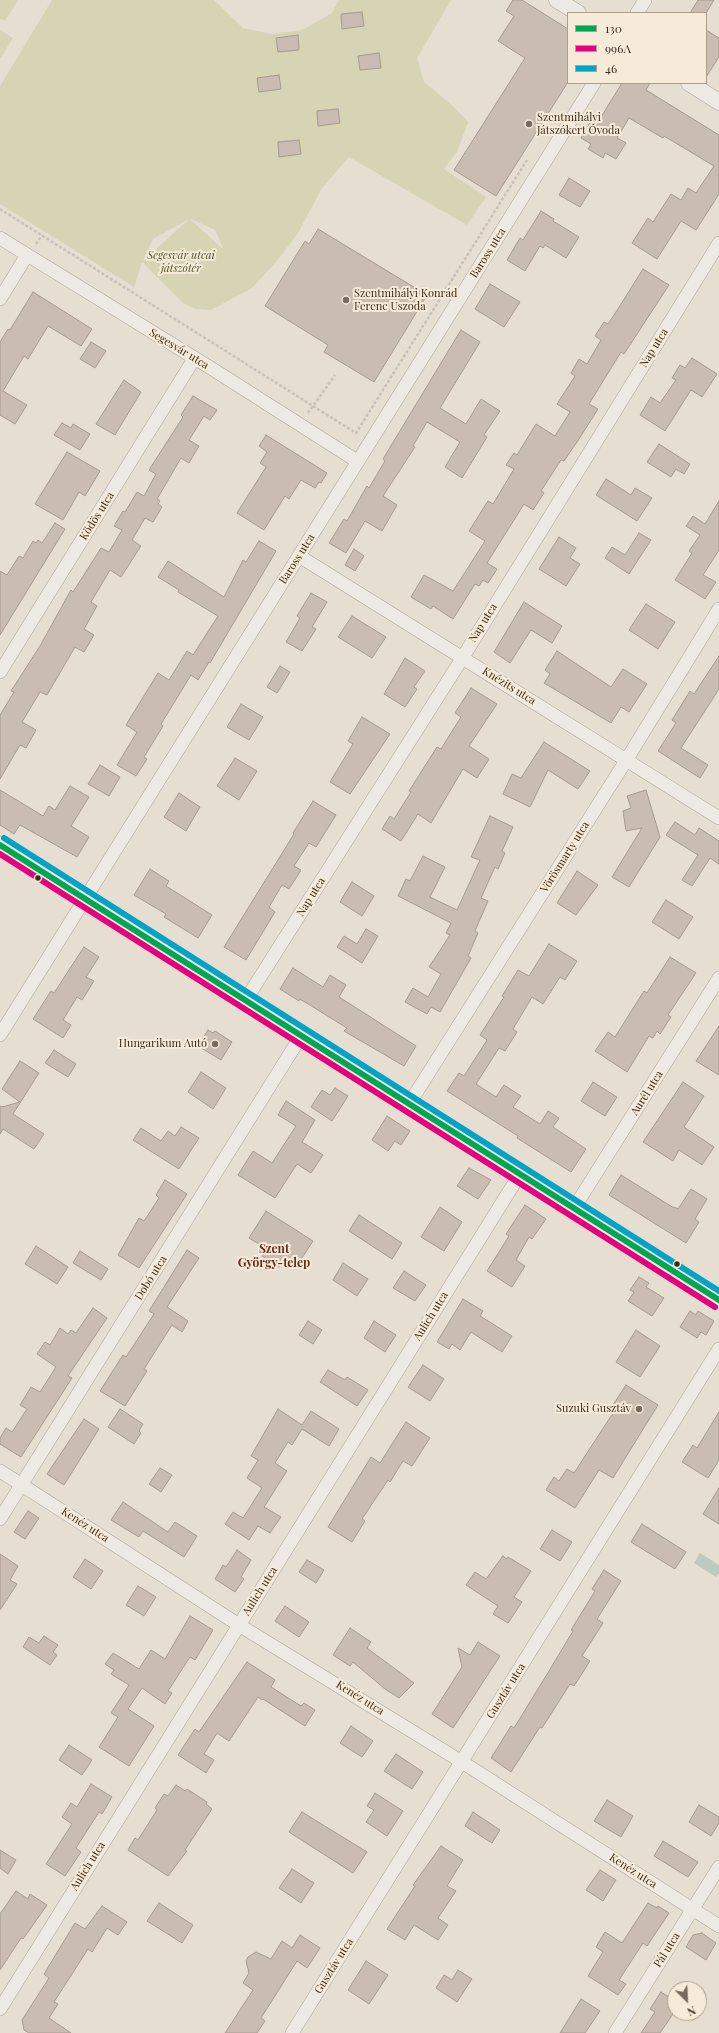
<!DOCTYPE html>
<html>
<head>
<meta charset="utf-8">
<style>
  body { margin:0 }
  #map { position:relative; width:719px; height:2033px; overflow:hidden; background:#e6ded1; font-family:"Playfair Display",serif }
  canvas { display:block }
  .legend { position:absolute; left:567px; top:12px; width:140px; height:72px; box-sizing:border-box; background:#f5ebd8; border:1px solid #ab9f8f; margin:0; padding:5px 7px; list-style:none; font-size:12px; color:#3b2c21 }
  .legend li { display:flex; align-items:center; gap:8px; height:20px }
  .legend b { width:20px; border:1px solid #ab9f8f }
  .north { position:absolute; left:667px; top:1981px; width:40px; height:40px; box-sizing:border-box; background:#f5ebd8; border:1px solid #ab9f8f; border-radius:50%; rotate:156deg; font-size:11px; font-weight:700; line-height:16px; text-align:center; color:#3b2c21 }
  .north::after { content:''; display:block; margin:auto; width:14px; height:18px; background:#776a5f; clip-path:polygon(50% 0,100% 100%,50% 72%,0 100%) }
</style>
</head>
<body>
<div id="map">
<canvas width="719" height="2033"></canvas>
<ul class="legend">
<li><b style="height:5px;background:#00a651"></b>130</li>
<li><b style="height:5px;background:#e5007d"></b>996A</li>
<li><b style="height:5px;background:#03a3c5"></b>46</li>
</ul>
<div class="north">N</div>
</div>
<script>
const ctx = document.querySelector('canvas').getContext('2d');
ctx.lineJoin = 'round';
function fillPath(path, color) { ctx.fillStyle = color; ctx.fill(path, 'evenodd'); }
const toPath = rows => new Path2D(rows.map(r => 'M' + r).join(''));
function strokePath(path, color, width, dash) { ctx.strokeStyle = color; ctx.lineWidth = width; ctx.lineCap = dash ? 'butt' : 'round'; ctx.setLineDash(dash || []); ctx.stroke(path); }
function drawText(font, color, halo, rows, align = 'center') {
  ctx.font = font + ' "Playfair Display",serif'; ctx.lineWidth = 4; ctx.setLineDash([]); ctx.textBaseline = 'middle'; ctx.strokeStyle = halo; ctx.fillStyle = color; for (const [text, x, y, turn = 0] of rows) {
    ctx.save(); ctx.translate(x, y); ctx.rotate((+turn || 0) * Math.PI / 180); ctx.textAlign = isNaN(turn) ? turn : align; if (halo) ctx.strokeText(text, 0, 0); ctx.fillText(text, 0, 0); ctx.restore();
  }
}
fillPath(toPath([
  [0,0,18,0,5,21,0,19],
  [52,0,214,0,243,28,272,34,302,30,332,13,339,0,451,0,417,58,424,82,451,104,468,122,457,152,444,169,486,197,467,225,349,157,322,188,298,233,277,261,252,288,211,310,196,309,183,303,142,262,134,287,0,204,0,86],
  [191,219,215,230,224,250,191,220],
  [187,220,188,220,143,261,153,239],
  [0,30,13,38,0,59]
]), '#d6d4b4');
fillPath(toPath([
  [700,1553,719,1565,719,1573,716,1577,694,1563]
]), '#bccac0');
const building = toPath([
  [513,0,522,0,568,29,568,82,496,196,454,170,525,58,498,41,514,16,506,11,513,0],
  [698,0,714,0,706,13,690,13,698,0],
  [362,12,364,26,342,29,341,14,362,12],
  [706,30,719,38,719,57,706,77,706,30],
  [298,35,299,50,278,52,276,38,298,35],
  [379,53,381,68,360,70,358,56,379,53],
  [279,75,281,89,259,92,257,78,279,75],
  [622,83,650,83,646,90,719,135,719,194,696,230,681,221,657,259,632,243,648,218,653,222,671,194,681,200,688,188,696,193,714,166,664,136,663,138,629,118,617,138,626,143,616,159,605,153,603,158,588,149,591,144,581,138,592,119,598,122,622,83],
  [338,109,340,123,318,126,317,111,338,109],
  [299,140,301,154,279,157,278,142,299,140],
  [569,178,590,191,580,207,559,195,569,178],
  [541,211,554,219,553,221,579,237,566,258,545,245,543,248,540,246,525,271,507,260,520,238,523,240,541,211],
  [318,229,427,295,374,382,324,352,328,345,265,306,305,241,309,244,318,229],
  [643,269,669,285,624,354,621,352,589,404,598,409,579,439,564,461,561,460,541,491,544,493,533,510,524,504,487,563,497,569,488,583,483,580,479,586,475,584,453,619,433,606,431,609,411,597,424,575,453,591,485,541,469,531,488,501,493,504,514,469,506,465,514,453,517,455,536,424,555,436,570,412,557,404,575,376,571,373,579,359,587,364,601,340,595,336,604,322,608,324,616,312,643,269],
  [490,284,520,302,504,327,475,309,490,284],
  [33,292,92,329,81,346,48,326,28,359,24,356,3,391,27,405,15,424,0,415,0,342,8,329,10,330,33,292],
  [461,330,480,342,440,408,466,424,481,399,500,411,484,435,487,437,462,478,445,467,460,442,427,422,413,446,415,447,383,496,397,505,382,531,365,521,346,553,329,543,344,519,347,521,367,486,369,488,385,461,383,459,461,330],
  [91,342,106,351,95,368,80,359,91,342],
  [692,358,717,374,702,397,691,390,665,431,640,415,651,397,660,403,676,380,672,378,680,365,685,368,692,358],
  [124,380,141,392,115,435,96,424,124,380],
  [193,396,217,410,210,420,204,416,189,440,199,446,189,463,181,458,157,499,160,501,158,504,162,507,153,522,145,518,132,540,141,546,121,577,110,570,91,602,97,606,84,629,94,635,84,652,75,647,47,695,40,692,22,722,36,730,26,748,20,745,0,779,0,715,14,692,11,691,40,646,71,590,73,592,101,548,109,552,122,530,114,526,123,511,125,512,137,492,144,496,156,474,149,470,183,417,181,415,193,396],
  [62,423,71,428,73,424,90,434,80,450,54,435,62,423],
  [266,435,327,473,321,483,319,482,315,488,301,480,289,499,285,496,264,530,237,513,266,467,260,463,267,452,259,446,266,435],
  [659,444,690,464,684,474,676,469,671,477,647,462,659,444],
  [67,452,100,471,85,496,79,492,63,520,35,504,67,452],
  [606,479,631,495,635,488,652,498,637,521,596,495,606,479],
  [719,501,719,550,703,575,716,582,705,599,675,580,692,553,689,551,700,535,686,526,693,516,705,524,719,501],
  [55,523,65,529,0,635,0,571,7,575,19,556,23,558,33,541,36,543,38,540,42,543,55,523],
  [639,533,651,540,629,574,605,558,612,547,625,555,639,533],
  [559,537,576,548,570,558,580,564,566,586,539,569,559,537],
  [259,541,276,551,210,663,209,662,198,680,191,675,161,724,163,726,144,757,147,759,136,776,117,765,137,732,126,725,158,673,169,680,187,651,193,655,218,616,178,592,179,590,158,577,168,561,224,597,243,560,246,562,259,541],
  [354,549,364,556,355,571,345,565,354,549],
  [311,593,327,602,312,627,316,629,302,651,286,642,300,618,297,616,311,593],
  [524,602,562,626,552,643,531,630,510,663,494,652,524,602],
  [646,604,675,622,658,649,629,630,646,604],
  [352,616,386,637,372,658,338,637,352,616],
  [557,651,611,687,623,669,647,684,629,712,621,707,611,723,544,683,550,674,545,670,557,651],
  [719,656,719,689,681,748,708,765,700,778,658,751,676,723,672,720,690,691,694,694,719,656],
  [405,658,425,671,414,687,417,689,405,707,384,694,405,658],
  [280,666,290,672,277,693,267,687,280,666],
  [471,688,497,704,469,746,489,759,477,778,463,769,431,823,418,814,401,841,382,829,390,816,394,819,411,792,409,791,437,747,441,749,461,717,455,713,471,688],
  [241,704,263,717,249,740,227,727,241,704],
  [362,717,390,734,350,794,330,782,353,744,348,741,362,717],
  [544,742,590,771,578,789,548,770,530,807,503,794,512,774,521,778,544,742],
  [235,758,257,771,239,800,217,786,235,758],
  [100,765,120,777,109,796,88,784,100,765],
  [70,786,89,797,71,826,89,837,77,857,20,825,14,834,0,825,0,790,43,816,49,806,55,810,70,786],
  [646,790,660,837,629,887,612,877,642,828,626,831,623,811,631,808,627,796,646,790],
  [179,793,200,807,186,831,164,817,179,793],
  [313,801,336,815,316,847,309,843,294,866,301,870,289,889,282,885,269,907,275,912,246,960,224,947,294,834,293,833,313,801],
  [490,816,513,827,502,851,505,853,498,869,495,867,481,898,488,901,475,931,478,933,468,956,471,958,440,1012,431,1007,427,1014,405,1002,413,988,428,997,441,974,429,967,450,935,446,933,451,923,398,896,406,879,410,881,423,856,445,867,430,897,457,910,480,860,471,857,490,816],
  [675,822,695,835,699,828,719,841,719,864,710,858,692,886,682,880,698,855,666,835,675,822],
  [150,869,169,881,166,886,212,915,198,938,164,917,166,914,134,895,150,869],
  [577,871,598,885,576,915,557,903,577,871],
  [352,882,374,896,362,916,340,902,352,882],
  [666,900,693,917,679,939,652,922,666,900],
  [366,929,378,936,362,963,337,947,344,936,357,944,366,929],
  [549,944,577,961,565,980,560,977,543,1004,532,997,513,1029,517,1032,505,1051,499,1048,476,1084,496,1097,504,1085,521,1096,513,1107,540,1124,548,1111,559,1118,553,1127,586,1149,571,1172,517,1138,518,1136,447,1091,459,1073,464,1076,487,1040,480,1035,504,997,502,996,518,970,529,976,549,944],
  [84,947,99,957,86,977,94,981,82,1000,77,997,63,1020,71,1025,63,1038,33,1019,51,991,54,993,84,947],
  [670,957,696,973,668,1015,671,1017,660,1034,657,1031,653,1038,649,1036,627,1072,595,1051,608,1032,615,1037,644,991,647,993,670,957],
  [293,968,323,987,330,975,346,985,339,997,416,1046,404,1066,344,1031,347,1028,300,999,299,1001,280,989,293,968],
  [719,1026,719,1075,696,1061,719,1026],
  [208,1030,213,1033,215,1031,232,1042,221,1060,198,1046,208,1030],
  [54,1050,76,1064,68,1077,45,1063,54,1050],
  [20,1061,39,1073,13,1114,44,1134,34,1149,3,1129,0,1134,0,1106,2,1107,20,1102,2,1089,20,1061],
  [201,1072,226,1088,213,1109,188,1092,201,1072],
  [593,1082,617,1097,605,1116,581,1101,593,1082],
  [683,1082,704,1096,684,1127,714,1147,702,1165,679,1150,673,1161,643,1142,683,1082],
  [335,1088,348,1096,332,1121,311,1107,322,1090,330,1095,335,1088],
  [286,1101,315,1120,302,1142,323,1155,311,1173,297,1164,275,1198,238,1175,253,1151,272,1163,296,1126,278,1115,286,1101],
  [387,1116,410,1131,401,1145,395,1141,388,1151,372,1140,387,1116],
  [181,1127,199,1138,179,1169,133,1140,141,1128,161,1141,168,1131,175,1136,181,1127],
  [469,1168,491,1180,478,1199,457,1186,469,1168],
  [621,1175,674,1208,674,1207,678,1209,691,1189,707,1199,695,1219,699,1222,686,1243,609,1195,621,1175],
  [165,1180,187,1194,139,1268,118,1255,139,1218,144,1221,159,1198,156,1195,165,1180],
  [525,1205,546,1219,532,1239,529,1237,516,1260,525,1266,512,1287,487,1271,509,1236,506,1234,525,1205],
  [440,1207,462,1222,444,1251,421,1237,440,1207],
  [266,1211,313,1241,296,1267,284,1260,279,1267,262,1256,267,1249,249,1238,266,1211],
  [359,1215,402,1243,392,1259,349,1231,359,1215],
  [36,1246,68,1267,57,1284,25,1264,36,1246],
  [187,1250,199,1258,167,1307,188,1321,182,1332,172,1325,144,1369,147,1371,125,1406,100,1391,123,1355,126,1357,154,1314,149,1311,187,1250],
  [80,1251,108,1269,101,1280,73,1263,80,1251],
  [343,1263,368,1279,357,1296,333,1280,343,1263],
  [404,1271,426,1285,415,1301,393,1288,404,1271],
  [639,1277,649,1283,646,1287,664,1298,652,1316,628,1301,634,1292,630,1290,639,1277],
  [463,1299,483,1311,480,1316,512,1336,502,1352,471,1332,460,1350,452,1344,449,1349,437,1342,463,1299],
  [93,1308,107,1318,68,1376,72,1378,21,1457,0,1444,0,1438,6,1428,12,1432,27,1409,20,1405,31,1387,40,1392,56,1367,37,1354,45,1342,50,1345,60,1328,68,1334,71,1330,76,1333,93,1308],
  [690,1311,696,1315,698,1311,714,1321,706,1335,701,1332,697,1338,680,1327,690,1311],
  [308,1321,322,1330,313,1344,299,1335,308,1321],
  [374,1321,396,1335,385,1352,364,1338,374,1321],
  [636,1330,660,1346,640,1377,616,1362,636,1330],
  [423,1365,444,1379,430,1401,408,1387,423,1365],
  [328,1370,345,1380,347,1377,368,1390,357,1406,320,1382,328,1370],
  [626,1385,658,1405,613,1478,599,1470,575,1508,546,1490,554,1477,559,1481,567,1469,574,1473,615,1410,611,1408,626,1385],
  [120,1409,143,1424,139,1431,141,1433,134,1444,108,1427,120,1409],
  [278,1409,302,1425,311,1411,339,1429,329,1446,302,1429,292,1445,288,1442,275,1463,287,1471,264,1507,281,1517,270,1533,258,1526,249,1540,225,1524,233,1512,243,1518,262,1488,247,1478,258,1460,251,1456,278,1409],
  [719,1412,719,1460,708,1478,682,1462,693,1445,697,1448,719,1412],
  [84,1419,99,1429,64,1485,47,1474,84,1419],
  [406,1422,430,1438,412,1466,403,1461,390,1482,388,1480,362,1519,365,1521,352,1542,328,1527,371,1457,380,1463,406,1422],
  [160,1468,172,1475,161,1492,149,1484,160,1468],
  [719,1488,719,1524,703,1514,719,1488],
  [123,1502,168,1532,175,1522,197,1536,184,1557,143,1531,139,1537,111,1520,123,1502],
  [28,1511,39,1518,25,1539,14,1532,28,1511],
  [642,1524,686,1552,675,1569,631,1542,642,1524],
  [552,1530,572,1542,560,1561,540,1549,552,1530],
  [237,1550,251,1560,241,1577,244,1579,235,1592,215,1579,223,1565,226,1567,237,1550],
  [0,1554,18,1566,10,1580,17,1584,0,1610,0,1554],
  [503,1556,507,1559,508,1557,531,1571,514,1597,522,1602,508,1623,493,1614,498,1606,466,1585,475,1572,486,1579,503,1556],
  [85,1559,103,1571,91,1589,73,1577,85,1559],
  [307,1560,324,1570,316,1583,299,1572,307,1560],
  [604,1570,621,1581,597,1619,603,1623,582,1656,590,1661,574,1686,570,1684,542,1728,540,1727,511,1772,491,1758,511,1726,514,1728,549,1671,573,1631,571,1630,595,1591,592,1589,604,1570],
  [138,1586,156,1597,144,1616,126,1605,138,1586],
  [285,1606,309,1622,299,1637,275,1621,285,1606],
  [190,1616,213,1630,195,1660,190,1657,168,1691,172,1693,165,1704,142,1688,128,1709,154,1726,129,1766,99,1747,118,1717,111,1713,129,1685,111,1674,114,1670,105,1664,113,1653,139,1669,151,1650,165,1659,190,1616],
  [350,1628,371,1642,367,1648,414,1683,399,1698,385,1689,353,1662,350,1666,333,1655,350,1628],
  [44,1636,58,1645,53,1652,57,1655,50,1665,23,1647,29,1637,39,1643,44,1636],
  [478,1642,500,1656,453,1728,432,1714,462,1667,458,1648,470,1655,478,1642],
  [247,1662,275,1680,271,1687,301,1706,304,1703,315,1710,305,1726,263,1699,262,1700,258,1697,229,1741,217,1733,204,1754,214,1760,206,1773,178,1755,195,1729,199,1732,247,1662],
  [351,1726,373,1741,362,1757,340,1743,351,1726],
  [69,1745,92,1760,82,1775,59,1760,69,1745],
  [396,1754,423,1772,412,1789,384,1771,396,1754],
  [91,1784,112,1797,102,1814,99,1812,76,1848,81,1852,65,1876,46,1864,72,1824,62,1817,71,1803,77,1807,91,1784],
  [176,1785,185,1791,187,1789,207,1802,206,1804,212,1809,185,1850,187,1851,168,1876,128,1850,135,1838,138,1840,157,1810,155,1808,164,1794,168,1796,176,1785],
  [375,1793,403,1811,387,1836,366,1822,374,1810,367,1806,375,1793],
  [607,1800,633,1816,621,1837,594,1821,607,1800],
  [699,1805,719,1817,719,1823,711,1836,689,1822,699,1805],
  [302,1812,367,1852,353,1873,289,1832,302,1812],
  [473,1812,500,1830,492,1843,465,1826,473,1812],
  [663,1841,698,1862,688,1877,654,1856,663,1841],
  [441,1846,463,1860,447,1886,456,1891,438,1918,448,1925,438,1940,414,1925,405,1940,387,1929,415,1886,413,1885,441,1846],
  [0,1850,16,1860,8,1874,0,1868,0,1850],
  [292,1869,314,1883,301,1903,279,1888,292,1869],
  [600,1870,616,1880,603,1901,586,1890,600,1870],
  [16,1891,28,1899,30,1894,47,1905,23,1939,21,1938,0,1970,0,1914,16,1891],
  [159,1903,193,1925,182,1943,147,1921,159,1903],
  [648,1903,657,1908,658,1906,669,1913,647,1946,643,1943,619,1980,626,1984,618,1995,588,1976,603,1952,596,1947,605,1932,622,1943,648,1903],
  [102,1906,127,1922,118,1935,107,1928,92,1952,88,1949,54,2002,58,2004,49,2018,71,2033,29,2033,24,2030,22,2020,49,1978,44,1974,75,1923,85,1929,102,1906],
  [702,1933,716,1943,706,1960,686,1947,693,1935,702,1933],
  [300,1935,320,1948,307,1968,297,1961,261,2018,265,2021,257,2033,225,2033,253,1990,243,1983,249,1973,246,1961,248,1957,256,1952,271,1959,282,1941,292,1948,300,1935],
  [366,1961,388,1975,369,2004,348,1990,366,1961],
  [458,1970,472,1979,457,2002,436,1988,444,1975,452,1980,458,1970],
  [661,1992,675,2001,675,2011,660,2033,641,2033,655,2012,650,2009,661,1992],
  [581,1999,600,2011,585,2033,560,2033,581,1999]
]);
fillPath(building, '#c9bdb2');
strokePath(building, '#a69a90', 1);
const minor = toPath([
  [637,13,645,0],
  [0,238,214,370,357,461],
  [0,299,27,255],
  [299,556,719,818],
  [0,672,194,359],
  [245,1001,463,657,719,243],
  [0,1035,594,83],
  [409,1104,627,759,719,609],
  [574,1208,719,978],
  [0,1471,239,1625,462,1762,719,1926],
  [0,1519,301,1036],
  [0,2009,520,1174],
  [292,2033,719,1349],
  [615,2033,719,1867]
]);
const tertiary = toPath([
  [557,0,578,13],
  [689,83,719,102],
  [0,845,719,1300]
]);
strokePath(minor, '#aca499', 14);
strokePath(tertiary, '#aca499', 17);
strokePath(toPath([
  [0,209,356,433,527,160],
  [36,244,42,235],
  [308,413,335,375]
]), '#c7c1b9', 2.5, [3, 2]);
strokePath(minor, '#eee9e2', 13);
strokePath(tertiary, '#eee9e2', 16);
strokePath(toPath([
  [0,845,719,1300]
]), '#00a651', 6);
strokePath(toPath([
  [0,854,715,1307]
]), '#e5007d', 6);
strokePath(toPath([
  [4,838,719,1291]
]), '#03a3c5', 6);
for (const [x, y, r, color] of [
  [529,124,4,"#776a5f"],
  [346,300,4,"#776a5f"],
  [38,878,3.5,"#3b2c21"],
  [215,1044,4,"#776a5f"],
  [677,1264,3.5,"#3b2c21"],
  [639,1409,4,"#776a5f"]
]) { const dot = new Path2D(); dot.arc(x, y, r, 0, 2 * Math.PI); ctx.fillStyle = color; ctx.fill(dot); strokePath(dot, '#f5ebd8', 1.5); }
drawText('11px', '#3b2c21', '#f5ebd8', [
  ["Szentmihályi",537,118],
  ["Játszókert Óvoda",537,131],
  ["Szentmihályi Konrád",354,294],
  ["Ferenc Uszoda",354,307],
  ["Hungarikum Autó",207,1044,"right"],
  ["Suzuki Gusztáv",631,1409,"right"]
], 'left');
drawText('11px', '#3b2c21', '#f5ebd8', [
  ["Baross utca",488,253,-58],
  ["Nap utca",654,348,-58],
  ["Segesvár utca",179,349,31],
  ["Ködös utca",97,516,-58],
  ["Baross utca",297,559,-58],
  ["Nap utca",483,623,-58],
  ["Knézits utca",509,686,32],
  ["Vörösmarty utca",565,857,-58],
  ["Nap utca",311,897,-58],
  ["Aurél utca",647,1093,-58],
  ["Dobó utca",151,1278,-58],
  ["Aulich utca",431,1316,-58],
  ["Kenéz utca",85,1525,33],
  ["Aulich utca",260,1591,-58],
  ["Gusztáv utca",506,1691,-58],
  ["Kenéz utca",360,1698,32],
  ["Aulich utca",88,1866,-58],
  ["Kenéz utca",633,1871,33],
  ["Pál utca",667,1950,-58],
  ["Gusztáv utca",334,1966,-58]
]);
drawText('italic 11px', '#4d5628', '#f5ebd8', [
  ["Segesvár utcai",181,256],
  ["játszótér",181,269]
]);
drawText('bold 12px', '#662c22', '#f5ebd8', [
  ["Szent",274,1249],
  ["György-telep",274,1263]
]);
</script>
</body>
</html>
